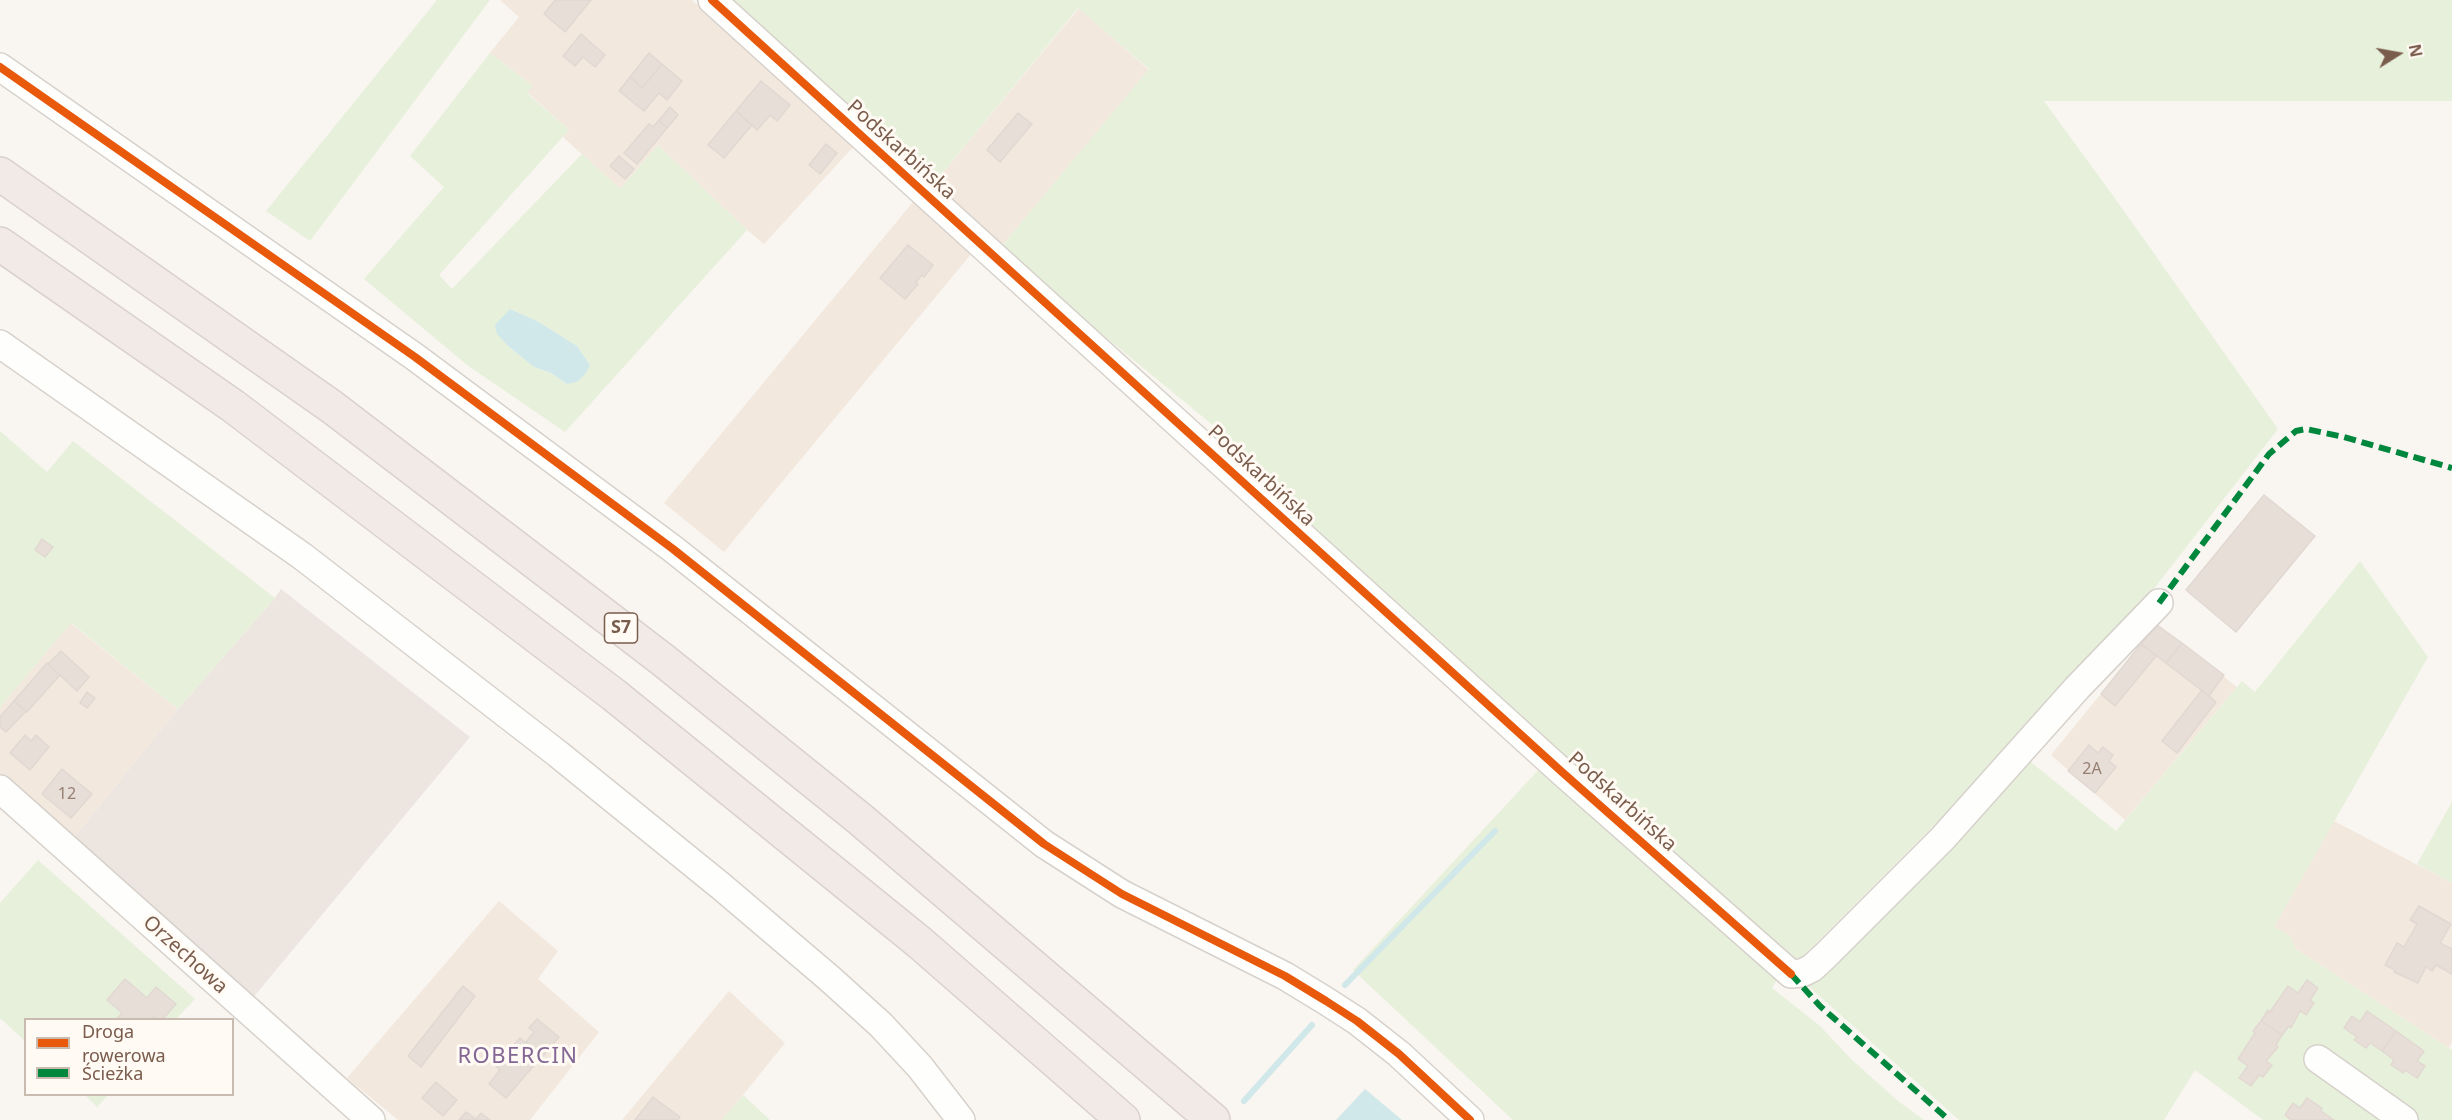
<!DOCTYPE html>
<html>
<head>
<meta charset="utf-8">
<style>
  body { margin:0 }
  #map { position:relative; width:2452px; height:1120px; overflow:hidden; background:#f9f5f0; font-family:"Noto Sans",sans-serif }
  canvas { display:block }
  .legend { position:absolute; left:24px; top:1018px; width:210px; height:78px; box-sizing:border-box; background:#fffaf3; border:2px solid #cabbb1; margin:0; padding:8px 10px; list-style:none; font-size:18px; color:#7a5c4d }
  .legend li { display:flex; align-items:center; gap:12px; height:30px }
  .legend b { width:30px; border:2px solid #cabbb1 }
  .north { position:absolute; left:2368px; top:24px; width:60px; height:60px; -webkit-text-stroke:4px #fffaf3; paint-order:stroke; rotate:79deg; font-size:16px; font-weight:700; line-height:24px; text-align:center; color:#7a5c4d }
  .north::after { content:''; display:block; margin:auto; width:21px; height:27px; background:#7a5c4d; clip-path:polygon(50% 0,100% 100%,50% 72%,0 100%) }
</style>
</head>
<body>
<div id="map">
<canvas width="2452" height="1120"></canvas>
<ul class="legend">
<li><b style="height:8px;background:#e8590c"></b>Droga rowerowa</li>
<li><b style="height:8px;background:#00873e"></b>Ścieżka</li>
</ul>
<div class="north">N</div>
</div>
<script>
const ctx = document.querySelector('canvas').getContext('2d');
ctx.lineJoin = 'round';
function fillPath(path, color) { ctx.fillStyle = color; ctx.fill(path, 'evenodd'); }
const toPath = rows => new Path2D(rows.map(r => 'M' + r).join(''));
function strokePath(path, color, width, dash) { ctx.strokeStyle = color; ctx.lineWidth = width; ctx.lineCap = dash ? 'butt' : 'round'; ctx.setLineDash(dash || []); ctx.stroke(path); }
function drawText(font, color, halo, rows, align = 'center') {
  ctx.font = font + ' "Noto Sans",sans-serif'; ctx.lineWidth = 6; ctx.setLineDash([]); ctx.textBaseline = 'middle'; ctx.strokeStyle = halo; ctx.fillStyle = color; for (const [text, x, y, turn = 0] of rows) {
    ctx.save(); ctx.translate(x, y); ctx.rotate((+turn || 0) * Math.PI / 180); ctx.textAlign = isNaN(turn) ? turn : align; if (halo) ctx.strokeText(text, 0, 0); ctx.fillText(text, 0, 0); ctx.restore();
  }
}
fillPath(toPath([
  [500,0,692,0,854,146,764,244,747,230,658,145,620,189,563,137,569,130,527,92,533,86,490,53,519,17],
  [1079,8,1149,70,1001,247,968,218,967,213,955,202,947,200,931,187],
  [913,202,972,253,724,552,664,503],
  [70,623,178,709,72,840,0,778,0,707],
  [2157,625,2237,687,2125,820,2051,755],
  [2334,821,2452,883,2452,1042,2449,1048,2296,949,2289,935,2274,927],
  [499,901,558,951,538,979,599,1032,530,1120,398,1120,347,1078],
  [729,991,785,1043,743,1095,722,1120,622,1120]
]), '#f2e8de');
fillPath(toPath([
  [281,589,470,737,251,1000,72,840,178,709,275,598]
]), '#ede5e0');
fillPath(toPath([
  [437,0,490,0,310,241,266,211],
  [728,0,2452,0,2452,101,2044,101,2119,204,2278,429,2146,599,2011,748,1801,958,1785,960,1582,780,1437,638,1359,573,1220,431,1080,316,1001,247,1149,69,1078,8,931,187],
  [490,53,533,86,527,93,569,130,439,275,452,289,582,154,620,189,658,145,747,230,565,432,467,365,364,279,444,187,410,156],
  [510,309,537,321,577,346,590,365,567,384,551,373,534,367,508,346],
  [0,431,47,472,73,441,275,598,178,709,71,623,0,707],
  [2360,561,2428,657,2274,927,2289,935,2296,949,2452,1050,2452,1120,2263,1120,2195,1070,2164,1120,1959,1120,1807,985,2027,759,2116,831,2242,681,2255,692],
  [1543,765,1779,976,1772,988,1820,1026,1850,1058,1898,1101,1924,1120,1513,1120,1353,970],
  [2452,802,2452,883,2417,864],
  [38,860,195,999,176,1019,26,1020,25,1041,0,1018,0,903],
  [85,1095,108,1095,97,1107],
  [743,1095,770,1120,722,1120]
]), '#e7f0db');
fillPath(toPath([
  [510,309,537,321,577,346,590,365,586,373,577,382,567,384,551,373,534,367,508,346,497,334,495,325],
  [1365,1089,1402,1120,1336,1120]
]), '#d0e8ea');
strokePath(toPath([
  [1345,985,1495,831],
  [1244,1101,1312,1025]
]), '#d0e8ea', 6);
const building = toPath([
  [555,0,591,0,565,32,544,14,555,0],
  [581,34,605,55,595,67,583,57,575,66,563,56,581,34],
  [649,53,662,64,642,88,630,77,649,53],
  [662,64,682,81,667,100,659,93,644,111,619,91,630,77,642,88,662,64],
  [761,81,790,105,777,121,770,115,757,130,736,111,761,81],
  [670,107,678,115,667,128,659,120,670,107],
  [736,111,752,125,724,158,708,145,736,111],
  [1018,113,1032,124,1000,162,987,150,1018,113],
  [659,120,667,128,637,164,624,153,649,124,653,127,659,120],
  [826,144,837,153,820,174,809,165,826,144],
  [619,156,634,169,625,179,610,166,619,156],
  [908,245,933,265,924,277,922,275,916,282,918,284,905,299,880,278,908,245],
  [2264,495,2315,536,2236,632,2186,590,2264,495],
  [42,539,53,547,45,557,35,550,42,539],
  [2157,625,2182,643,2166,663,2141,644,2157,625],
  [2182,643,2224,675,2209,696,2166,663,2182,643],
  [2141,644,2156,656,2115,706,2101,694,2141,644],
  [61,651,89,677,77,691,48,664,61,651],
  [47,663,60,675,27,712,14,701,47,663],
  [2202,690,2216,702,2177,753,2162,741,2202,690],
  [87,692,95,698,87,708,80,703,87,692],
  [14,701,26,711,6,732,0,727,0,717,14,701],
  [25,735,31,741,36,735,49,747,30,770,10,753,25,735],
  [2089,745,2098,753,2103,747,2113,755,2109,761,2116,767,2095,793,2068,771,2089,745],
  [62,769,92,794,71,818,42,794,62,769],
  [2419,906,2451,924,2440,943,2452,949,2452,974,2436,965,2432,971,2426,967,2418,983,2394,972,2395,970,2385,965,2397,943,2404,947,2417,924,2410,920,2419,906],
  [125,979,147,998,156,987,176,1004,162,1020,153,1017,151,1020,116,1020,122,1013,107,1000,125,979],
  [2307,980,2318,988,2310,1000,2314,1003,2306,1015,2300,1011,2291,1028,2289,1026,2282,1035,2261,1021,2268,1010,2270,1012,2288,986,2298,993,2307,980],
  [463,986,475,996,421,1067,408,1056,463,986],
  [2367,1011,2396,1031,2382,1051,2370,1043,2366,1048,2354,1040,2357,1037,2344,1028,2352,1016,2360,1022,2367,1011],
  [537,1019,559,1037,543,1056,526,1042,534,1032,529,1028,537,1019],
  [2261,1021,2282,1035,2276,1045,2278,1047,2266,1061,2272,1065,2263,1077,2259,1075,2251,1086,2239,1078,2248,1066,2238,1059,2255,1033,2253,1031,2261,1021],
  [2396,1031,2424,1051,2417,1061,2425,1066,2417,1078,2405,1070,2403,1073,2391,1065,2394,1060,2382,1051,2396,1031],
  [520,1038,542,1056,506,1098,489,1084,500,1070,496,1066,503,1058,508,1062,514,1054,509,1050,520,1038],
  [436,1082,457,1100,443,1116,422,1098,436,1082],
  [653,1097,680,1117,678,1120,635,1120,653,1097],
  [2307,1098,2322,1108,2321,1111,2334,1120,2291,1120,2285,1115,2293,1103,2300,1108,2307,1098],
  [466,1112,476,1119,481,1113,490,1120,459,1120,466,1112]
]);
fillPath(building, '#e6ded7');
strokePath(building, '#e2d8d2', 1.5);
const minor = toPath([
  [712,0,1562,772,1791,974,1802,973,1812,968,1825,956,1943,838,2077,688,2159,603],
  [0,67,415,357,673,549,1044,844,1122,894,1285,976,1326,1001,1357,1021,1399,1054,1470,1120],
  [0,344,302,556,558,754,722,887,829,978,881,1025,920,1067,961,1120],
  [0,789,371,1120],
  [2318,1059,2404,1120]
]);
const highway = toPath([
  [0,174,332,407,663,660,860,819,1213,1120],
  [0,244,233,406,614,695,919,942,1123,1120]
]);
strokePath(minor, '#d7d1cb', 30);
strokePath(highway, '#dad1cc', 36);
strokePath(minor, '#fefefd', 27);
strokePath(highway, '#f2eae7', 33);
strokePath(toPath([
  [2159,603,2269,454,2296,431,2306,429,2344,437,2452,468],
  [1791,974,1820,1006,1949,1120]
]), '#00873e', 6, [12, 6]);
strokePath(toPath([
  [712,0,1562,772,1791,974],
  [0,67,415,357,673,549,1044,844,1122,894,1285,976,1326,1001,1357,1021,1399,1054,1470,1120]
]), '#e8590c', 8);
drawText('16px', '#977e72', null, [
  ["2A",2092,769],
  ["12",67,794]
]);
for (const [x, y, w] of [
  [621,628,33]
]) { const box = new Path2D(); box.roundRect(x - w / 2, y - 15, w, 30, 4.5); ctx.fillStyle = '#fffaf3'; ctx.fill(box); strokePath(box, '#7a5c4d', 1.5); }
drawText('bold 18px', '#7a5c4d', null, [
  ["S7",621,628]
]);
drawText('20px', '#7a5c4d', '#fffaf3', [
  ["Podskarbińska",901,150,42],
  ["Podskarbińska",1261,476,43],
  ["Podskarbińska",1622,802,42],
  ["Orzechowa",185,955,42]
]);
ctx.letterSpacing = '1.5px';
drawText('22px', '#846695', '#fffaf3', [
  ["ROBERCIN",518,1057]
]);
ctx.letterSpacing = '0px';
</script>
</body>
</html>
